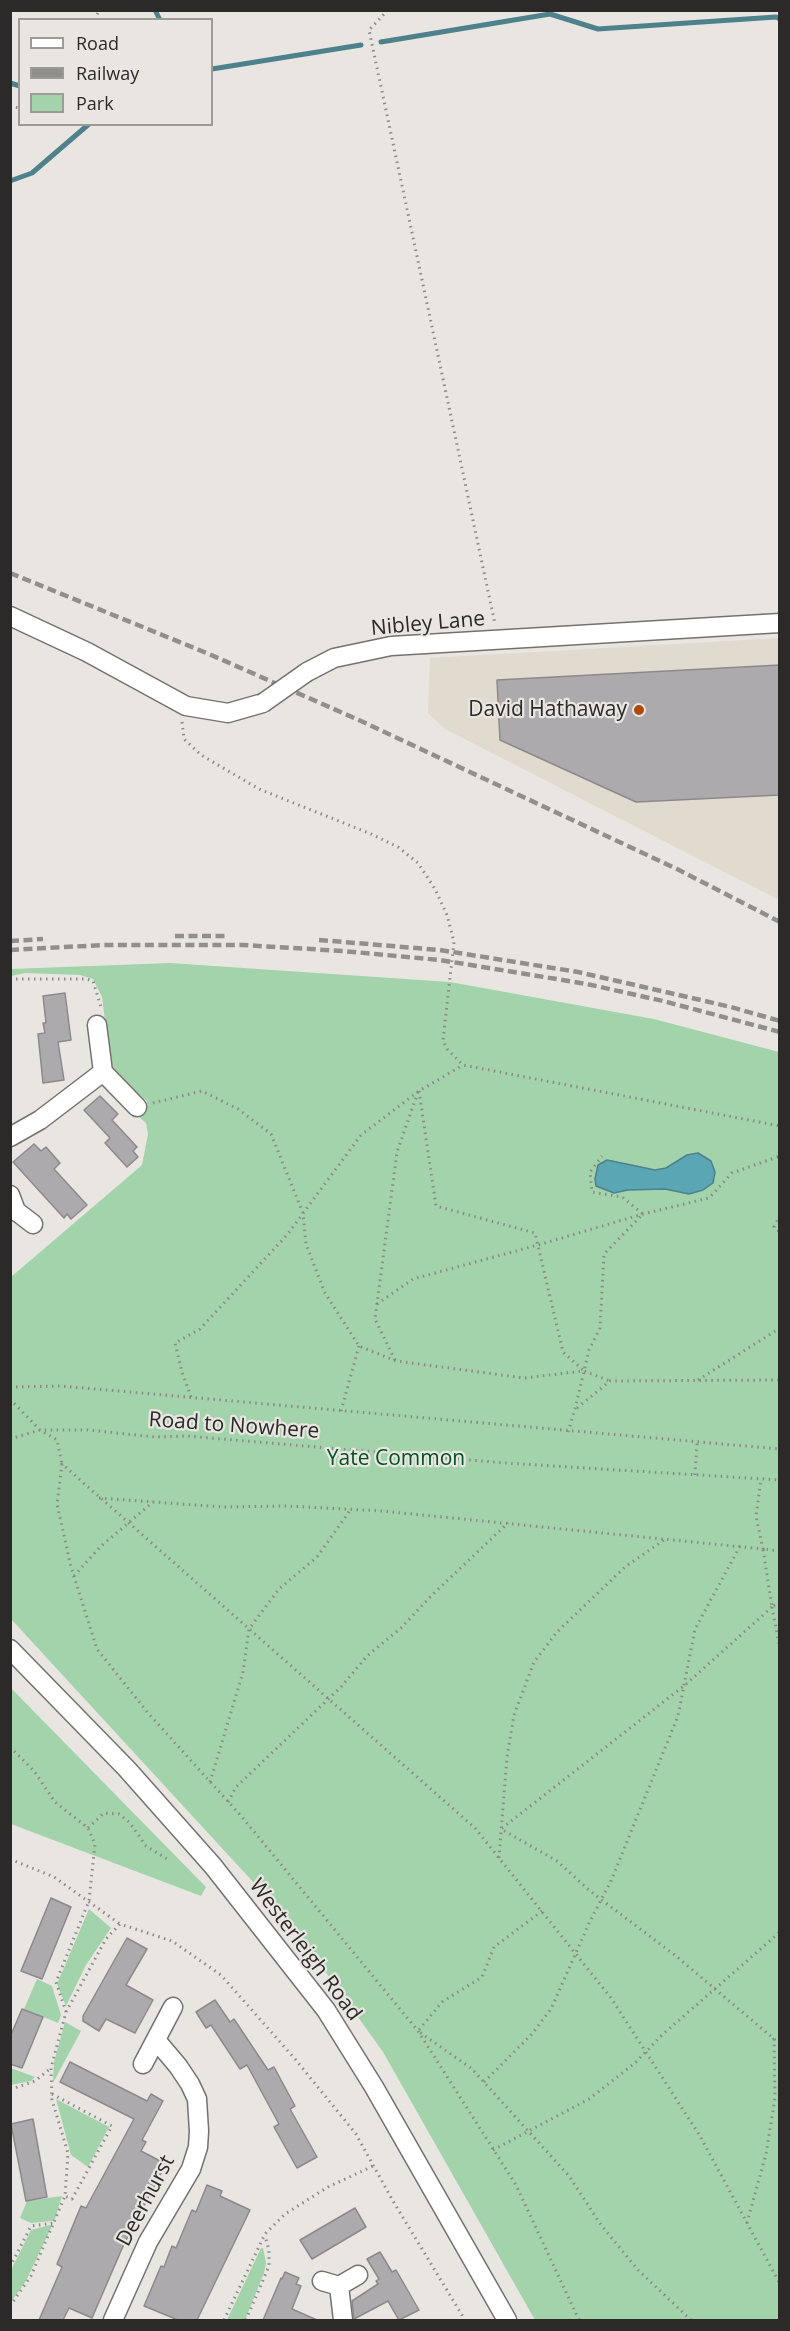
<!DOCTYPE html>
<html>
<head>
<meta charset="utf-8">
<style>
  body { margin:0 }
  #map { position:relative; width:790px; height:2331px; overflow:hidden; background:#e9e6e2; font-family:"Open Sans",sans-serif }
  canvas { display:block }
  .frame { position:absolute; inset:0; border:12px solid #2b2a28; pointer-events:none }
  .legend { position:absolute; left:18px; top:18px; width:195px; height:108px; box-sizing:border-box; background:#e9e6e2; border:2px solid #9d9b98; margin:0; padding:8px 10px; list-style:none; font-size:18px; color:#2b2a28 }
  .legend li { display:flex; align-items:center; gap:12px; height:30px }
  .legend b { width:30px; border:2px solid #9d9b98 }
</style>
</head>
<body>
<div id="map">
<canvas width="790" height="2331"></canvas>
<div class="frame"></div>
<ul class="legend">
<li><b style="height:8px;background:#fff"></b>Road</li>
<li><b style="height:8px;background:#918f8c"></b>Railway</li>
<li><b style="height:16px;background:#a3d3ab"></b>Park</li>
</ul>
</div>
<script>
const ctx = document.querySelector('canvas').getContext('2d');
ctx.lineJoin = 'round';
function fillPath(path, color) { ctx.fillStyle = color; ctx.fill(path, 'evenodd'); }
const toPath = rows => new Path2D(rows.map(r => 'M' + r).join(''));
function strokePath(path, color, width, dash) { ctx.strokeStyle = color; ctx.lineWidth = width; ctx.lineCap = dash ? 'butt' : 'round'; ctx.setLineDash(dash || []); ctx.stroke(path); }
function drawText(font, color, halo, rows, align = 'center') {
  ctx.font = font + ' "Open Sans",sans-serif'; ctx.lineWidth = 4.5; ctx.setLineDash([]); ctx.textBaseline = 'middle'; ctx.strokeStyle = halo; ctx.fillStyle = color; for (const [text, x, y, turn = 0] of rows) {
    ctx.save(); ctx.translate(x, y); ctx.rotate((+turn || 0) * Math.PI / 180); ctx.textAlign = isNaN(turn) ? turn : align; if (halo) ctx.strokeText(text, 0, 0); ctx.fillText(text, 0, 0); ctx.restore();
  }
}
fillPath(toPath([
  [779,638,779,900,445,729,428,713,430,658]
]), '#e0dacf');
fillPath(toPath([
  [170,963,450,982,654,1019,779,1052,779,2320,535,2320,383,2052,289,1921,11,1619,11,1277,142,1165,148,1134,146,1123,138,1116,145,1109,147,1101,115,1075,111,1069,102,997,93,979,80,975,25,973,11,976,11,969],
  [10,1687,206,1887,201,1896,11,1824],
  [89,1909,111,1928,86,1965,66,2006,57,1984],
  [37,1979,52,1986,61,2015,58,2023,24,2009],
  [65,2022,81,2031,53,2083,54,2062],
  [11,2068,35,2077,31,2081,11,2085],
  [56,2099,109,2127,88,2167,71,2155],
  [62,2196,55,2219,52,2221,31,2223,20,2218,27,2201],
  [50,2225,52,2226,26,2281,11,2302,11,2270,31,2230],
  [261,2248,263,2248,266,2263,264,2273,245,2320,227,2320]
]), '#a3d3ab');
const water = toPath([
  [698,1153,711,1161,715,1172,713,1183,703,1190,689,1194,665,1189,628,1190,614,1193,596,1186,595,1179,598,1165,607,1160,655,1170,666,1168,687,1155,698,1153]
]);
fillPath(water, '#5ba6b5');
strokePath(water, '#4d818b', 1.5);
strokePath(toPath([
  [155,10,160,20],
  [381,42,550,14,598,29,776,17,780,19],
  [212,69,361,45],
  [10,83,20,86],
  [10,181,32,173,89,124]
]), '#4d818b', 5);
const building = toPath([
  [780,665,780,795,636,802,500,740,497,680,780,665],
  [65,993,71,1040,58,1042,64,1080,43,1083,38,1034,45,1033,43,1023,46,1023,43,996,65,993],
  [100,1096,118,1114,112,1120,137,1147,133,1151,138,1157,127,1167,105,1143,110,1138,84,1110,100,1096],
  [34,1144,41,1151,46,1147,60,1163,54,1169,87,1205,71,1219,67,1214,64,1218,13,1162,34,1144],
  [51,1898,71,1907,42,1979,21,1971,51,1898],
  [127,1938,147,1949,126,1985,153,2000,135,2033,106,2019,99,2031,83,2021,83,2016,127,1938],
  [215,2000,230,2022,234,2019,268,2070,274,2067,295,2106,290,2109,317,2157,297,2168,274,2127,279,2124,247,2065,240,2069,211,2025,206,2028,196,2012,215,2000],
  [22,2009,43,2017,22,2068,10,2064,10,2037,22,2009],
  [70,2062,147,2101,151,2094,163,2101,142,2140,146,2142,141,2151,166,2164,124,2244,92,2318,69,2308,63,2320,39,2320,62,2267,57,2264,81,2206,86,2208,134,2119,60,2082,70,2062],
  [33,2119,47,2197,26,2201,11,2124,33,2119],
  [207,2185,222,2191,220,2196,250,2210,197,2320,178,2320,144,2306,161,2266,164,2267,172,2246,176,2248,192,2210,196,2212,207,2185],
  [355,2208,366,2227,312,2259,300,2240,355,2208],
  [380,2252,392,2272,396,2270,419,2310,399,2320,388,2301,354,2319,352,2301,378,2284,376,2281,379,2279,367,2259,380,2252],
  [285,2272,299,2278,296,2284,301,2286,292,2309,317,2320,263,2320,281,2278,282,2279,285,2272]
]);
fillPath(building, '#adaaad');
strokePath(building, '#8c898c', 1.5);
const minor = toPath([
  [10,616,87,652,186,706,228,713,263,703],
  [307,672,334,658,391,646,780,623],
  [97,1025,103,1072,137,1107],
  [10,1137,40,1120,103,1072],
  [10,1195,16,1211,33,1224],
  [10,1649,127,1769,213,1866,326,2010,374,2087,507,2320],
  [143,2064,173,2007],
  [322,2281,339,2286,343,2320],
  [339,2286,358,2275],
  [113,2320,148,2242,191,2169,198,2147,199,2131,197,2099,190,2084,178,2066,156,2040]
]);
strokePath(minor, '#74726e', 21);
strokePath(toPath([
  [388,10,369,30,495,624],
  [95,20,99,10],
  [10,106,20,108],
  [182,722,184,739,201,755,259,789,371,834,398,847,418,863,435,889,447,915,454,942,443,1040,447,1049,463,1065,780,1126],
  [10,979,87,979,93,981,101,1007],
  [419,1091,436,1206,535,1233,563,1352,584,1371],
  [153,1103,202,1091,238,1109,271,1134,303,1213,306,1244,325,1293,359,1346,396,1361,524,1378,584,1371,610,1381],
  [780,1215,774,1227,780,1232],
  [377,1304,413,1279,538,1245,643,1214,709,1198,732,1173,780,1156],
  [395,1360,375,1319,397,1152,418,1092],
  [698,1380,780,1328],
  [10,1387,61,1386,780,1449],
  [191,1397,182,1372,175,1343,200,1329,287,1235,361,1135,419,1091,463,1065],
  [10,1399,40,1430,57,1440,62,1464],
  [577,1408,610,1381,780,1380],
  [341,1411,359,1346],
  [568,1432,575,1409,589,1350,600,1328,604,1254,643,1214,622,1197,592,1192,590,1172,602,1156],
  [10,1439,40,1430,88,1430,155,1437,187,1436,505,1463,780,1480],
  [695,1475,697,1443],
  [99,1498,223,1507,287,1506,382,1511,763,1549,756,1517,761,1479],
  [780,1551,763,1549,772,1607,780,1601],
  [74,1576,100,1547,153,1502],
  [772,1607,685,1685,501,1829,557,1861,590,1891,676,1956,780,2044],
  [772,1607,780,1649],
  [10,1747,34,1771,55,1802,88,1828,95,1844,89,1901,56,1982,66,2012],
  [210,1782,243,1672,249,1629,279,1589,317,1557,351,1509],
  [228,1802,236,1787,341,1687,367,1656,401,1628,431,1596,508,1523],
  [88,1828,104,1813,119,1814,130,1823,146,1846,167,1859],
  [499,1858,507,1757,514,1715,534,1662,557,1632,625,1567,664,1540],
  [10,1859,54,1877,120,1924],
  [542,1911,494,1947,482,1977,442,2002,418,2031,472,2069,569,2176,601,2225,638,2270,691,2320],
  [484,2082,532,2034,551,2009,590,1921,611,1881,678,1716,695,1629,740,1546],
  [10,2088,15,2088,35,2081,51,2068],
  [52,2094,112,2126,72,2199,65,2196],
  [493,2150,589,2099,635,2063,662,2035,780,1932],
  [747,2223,766,2154,775,2098,774,2039,780,2038],
  [10,2267,31,2226,54,2223],
  [10,2306,31,2276,65,2196,68,2153,52,2100,51,2068,66,2012,106,1939,120,1924,172,1941,221,1975,295,2059,356,2134,393,2201,465,2320],
  [224,2320,265,2234,285,2214,328,2187,373,2166],
  [246,2320,269,2266,269,2250,265,2236],
  [579,2320,516,2185,418,2031,242,1817,148,1713,97,1649,71,1567,57,1504,62,1464,475,1828,611,1998,700,2136,780,2284]
]), '#8b8986', 3, [1.5, 4.5]);
strokePath(minor, '#fff', 18);
strokePath(toPath([
  [10,573,209,654,361,721,677,869,780,922],
  [175,936,226,936],
  [319,940,440,950,578,972,731,1007,780,1021],
  [10,941,43,939],
  [10,950,103,945,243,945,343,951,440,960,587,984,663,1001,780,1032]
]), '#918f8c', 4.5, [9, 4.5]);
const minorBridge = toPath([
  [263,703,307,672]
]);
strokePath(minorBridge, '#74726e', 21, []);
strokePath(minorBridge, '#fff', 18);
for (const [x, y, r, color] of [
  [639,710,6,"#ad4b0c"]
]) { const dot = new Path2D(); dot.arc(x, y, r, 0, 2 * Math.PI); ctx.fillStyle = color; ctx.fill(dot); strokePath(dot, '#e9e6e2', 2); }
drawText('21px', '#2b2a28', '#e9e6e2', [
  ["Nibley Lane",428,624,-5],
  ["Road to Nowhere",234,1426,4],
  ["Westerleigh Road",305,1950,53],
  ["Deerhurst",146,2201,-62]
]);
drawText('21px', '#2b2a28', '#e9e6e2', [
  ["David Hathaway",627,710]
], 'right');
drawText('21px', '#005220', '#e9e6e2', [
  ["Yate Common",396,1459]
]);
</script>
</body>
</html>
